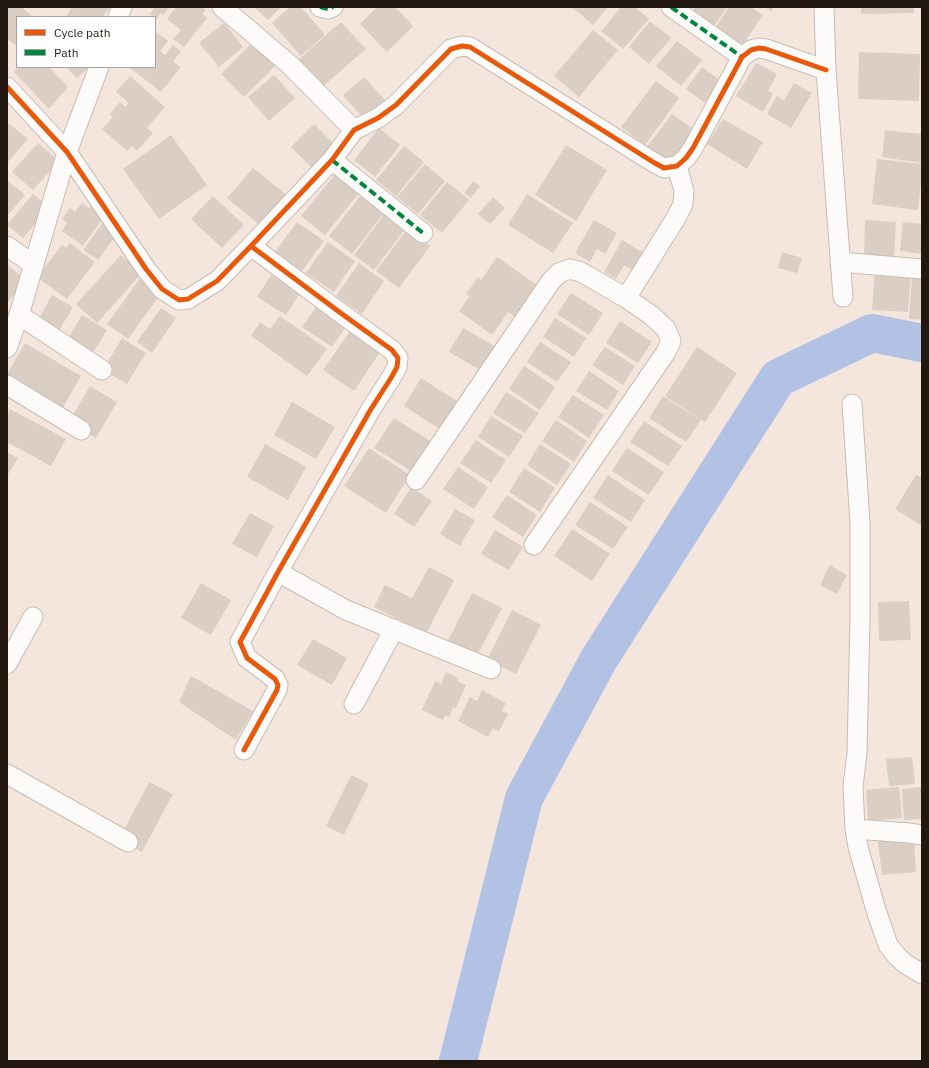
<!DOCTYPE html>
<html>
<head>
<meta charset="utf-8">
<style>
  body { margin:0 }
  #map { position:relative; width:929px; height:1068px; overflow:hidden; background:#f4e6dc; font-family:"IBM Plex Sans",sans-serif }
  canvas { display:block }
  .frame { position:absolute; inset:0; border:8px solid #22180f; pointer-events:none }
  .legend { position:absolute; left:16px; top:16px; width:140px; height:52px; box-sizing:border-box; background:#fff; border:1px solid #a7a39f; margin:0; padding:5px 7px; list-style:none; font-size:12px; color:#22180f }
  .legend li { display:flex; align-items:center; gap:8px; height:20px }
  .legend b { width:20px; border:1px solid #a7a39f }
</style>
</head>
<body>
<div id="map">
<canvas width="929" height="1068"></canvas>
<div class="frame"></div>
<ul class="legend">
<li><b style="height:5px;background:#e8590c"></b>Cycle path</li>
<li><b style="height:5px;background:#00873e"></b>Path</li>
</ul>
</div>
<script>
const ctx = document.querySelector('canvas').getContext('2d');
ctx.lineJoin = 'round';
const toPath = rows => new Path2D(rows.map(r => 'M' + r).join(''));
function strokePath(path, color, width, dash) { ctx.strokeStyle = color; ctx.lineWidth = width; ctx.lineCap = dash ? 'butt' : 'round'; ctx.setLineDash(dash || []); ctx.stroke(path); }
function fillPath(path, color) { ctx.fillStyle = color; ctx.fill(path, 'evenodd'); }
strokePath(toPath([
  [458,1061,524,798,599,659,778,378,872,333,922,343]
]), '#b2c2e4', 38);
fillPath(toPath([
  [9,7,13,7,14,8,16,7,22,7,33,17,17,17,17,43,15,45,7,38,7,10],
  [72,7,75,7,78,9,79,7,110,7,103,17,66,17],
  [153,7,170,7,163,15,161,13,157,19,150,14,154,8],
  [176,7,203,7,206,10,202,14,207,18,184,47,173,39,181,30,167,19],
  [254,7,281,7,268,20],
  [290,7,301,7,325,35,301,56,272,23],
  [377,7,395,7,413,26,387,52,360,24],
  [572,7,608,7,593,25],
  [621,7,635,7,649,19,623,49,601,31],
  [695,7,727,7,714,26,693,11],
  [729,7,751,7,763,15,740,49,713,31],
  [765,7,774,7,771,11],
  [861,7,914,7,914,13,861,14],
  [650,21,671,38,649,64,629,47],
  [341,22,366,49,322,87,298,60],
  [224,23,243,47,219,67,199,43],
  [593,30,618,50,579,97,554,76],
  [155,31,168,41,160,51,165,55,173,45,181,51,173,62,181,67,161,92,129,67,155,67],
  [255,40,278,63,244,97,221,74],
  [677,41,702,60,681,86,656,66],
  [859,52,920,54,919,101,858,99],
  [756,63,777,74,768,91,773,94,763,112,736,96],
  [18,67,49,67,68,87,49,109,14,72],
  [66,67,89,67,77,78],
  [702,67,725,84,709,106,686,89],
  [274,75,295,98,269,121,248,97],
  [130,76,165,107,147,128,153,133,137,151,132,146,127,151,102,129,113,117,110,114,120,102,125,107,129,103,116,92],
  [364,77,385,100,364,119,343,95],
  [656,81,679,98,645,145,621,127],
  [794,83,812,93,791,128,767,114,777,96,784,100],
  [672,114,696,131,670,165,647,147],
  [723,119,763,142,747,169,707,144],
  [7,122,28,139,8,162,7,161],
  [314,124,336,146,313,169,291,147],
  [379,128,400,145,375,177,354,160],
  [885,130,922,134,922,163,882,157],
  [171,135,207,185,159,219,123,169],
  [38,143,59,161,33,190,12,172],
  [566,145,607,170,576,221,535,195],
  [404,146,424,162,396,196,376,180],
  [877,159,922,164,922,174,918,210,872,204],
  [425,164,445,181,418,214,397,197],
  [253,168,289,197,263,228,227,198],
  [336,173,360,192,325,235,301,216],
  [7,180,25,195,7,216],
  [473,181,480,186,471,198,464,193],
  [447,182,469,200,442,233,420,215],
  [33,194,49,207,23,238,7,225],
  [527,194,573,223,553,253,508,225],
  [361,195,384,213,352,254,329,236],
  [213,196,244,225,222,248,191,219],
  [493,197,505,208,490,224,478,214],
  [82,203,89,208,92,203,103,218,83,246,62,231,67,223,62,219,70,208,75,212],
  [386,212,406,228,374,270,354,255],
  [105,220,119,231,98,260,83,250],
  [594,220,617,233,605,254,597,249,590,262,575,253],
  [865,220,896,222,894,258,864,256],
  [297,222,324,241,302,271,275,252],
  [903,222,922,224,922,254,900,251],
  [407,229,430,246,399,288,376,271],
  [622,240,644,253,634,271,624,265,616,279,604,272],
  [328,242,355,261,334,292,306,273],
  [70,243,95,262,67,299,37,277,62,245,66,248],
  [782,252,802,258,797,273,778,268],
  [121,255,142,273,97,323,76,304],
  [497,257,541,288,518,319,508,312,492,335,459,311,470,296,466,294,478,277,481,280],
  [359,263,384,281,362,314,336,296],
  [7,264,26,281,7,303],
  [875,267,911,269,908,312,872,310],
  [271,275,300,293,286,315,257,297],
  [141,277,162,292,128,339,107,324],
  [912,278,922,278,922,320,909,319],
  [571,293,603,313,589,335,557,314],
  [52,295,73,307,54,339,34,327],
  [318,304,348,324,332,347,302,327],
  [161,308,176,318,152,353,137,342],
  [82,315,107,330,89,359,64,345],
  [280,316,327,349,307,376,251,336,260,322,270,329],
  [555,318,586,338,574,357,543,337],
  [620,321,652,342,638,363,606,343],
  [463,328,496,347,482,371,449,352],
  [350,331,380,352,354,391,323,370],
  [122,338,146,353,127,384,103,370],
  [540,342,571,362,557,382,527,362],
  [25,343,81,376,58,416,7,386,7,374],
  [605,347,635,366,623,385,592,365],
  [697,347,737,373,705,422,665,396],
  [524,366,555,387,540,410,509,389],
  [589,371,619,391,607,410,576,391],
  [421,378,460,403,443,431,404,406],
  [90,386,117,402,96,438,69,422],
  [506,392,539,413,525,433,493,413],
  [573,395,604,415,589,438,558,417],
  [663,396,701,420,686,442,649,418],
  [292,402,335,427,316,459,274,435],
  [10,409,66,439,51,466,7,442,7,415],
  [491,416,523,436,509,457,478,437],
  [394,418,430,441,411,471,374,448],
  [556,420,587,441,574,462,542,441],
  [644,421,682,446,668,466,630,442],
  [476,440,506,460,491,483,460,463],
  [265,444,306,467,288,500,247,477],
  [540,444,571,464,557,485,527,465],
  [369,448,410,475,386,513,344,486],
  [627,448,664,472,649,495,612,471],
  [7,452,18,458,7,476],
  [458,467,488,487,474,509,443,489],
  [524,468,555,488,540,512,509,492],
  [608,475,645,500,631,522,593,498],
  [916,475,922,478,922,526,895,509],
  [411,487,432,501,414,527,394,514],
  [507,495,537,515,523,537,492,517],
  [590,502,628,527,613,549,575,525],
  [455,509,475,520,460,546,440,534],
  [250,513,274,526,257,557,232,544],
  [572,529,610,554,592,581,554,556],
  [495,530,523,547,509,570,481,554],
  [830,565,847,575,837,594,820,585],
  [429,567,454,580,426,634,374,607,385,585,412,598],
  [201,583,231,600,211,635,181,618],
  [472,593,502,608,477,656,448,641],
  [909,601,911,640,879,641,878,602],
  [512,610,541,625,516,674,487,660],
  [313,639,347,658,332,685,297,665],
  [446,672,458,678,457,681,466,685,456,708,453,707,449,717,445,715,443,720,422,710,435,681,441,684],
  [191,676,253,711,236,740,179,702],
  [482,690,506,703,502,711,508,714,499,731,493,728,488,737,458,721,470,697,477,701],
  [912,757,915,784,889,786,886,759],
  [351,775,369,784,344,835,326,826],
  [149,782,173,794,142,852,119,840],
  [899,787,902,818,868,821,866,790],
  [922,787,922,819,904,820,902,789],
  [914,837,916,872,882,875,878,841]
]), '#dacec5');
const street = toPath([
  [222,7,290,65,354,130],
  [320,7,328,9,333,7],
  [671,7,742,57],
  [824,7,826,70,843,297],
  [118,17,122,7],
  [7,87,67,152,146,269,162,289,179,300,188,299,217,281,251,246,332,160,354,130,378,118,396,105,451,49,462,46,470,47,653,162,664,168,677,166,686,158,693,148,742,57,751,50,759,48,766,49,826,70],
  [332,160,423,233],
  [7,246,34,265],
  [840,262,922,269],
  [626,298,676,218,683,204,684,191,677,166],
  [19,315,102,370],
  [7,348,19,315,67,152,99,67],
  [7,385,81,430],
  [852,404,860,522,860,618,857,753,853,786,855,829,858,847,876,910,888,945,896,955,904,963,922,974],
  [416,480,551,281,559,273,570,269,581,272,626,298,651,315,666,329,671,341,666,352,534,545],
  [278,572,346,610,491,669],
  [7,664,33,617],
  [354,704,394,629],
  [244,750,277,690,278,685,275,679,247,658,240,642,278,572,371,409,391,378,397,367,398,358,392,350,342,314,251,246],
  [7,774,128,842],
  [855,829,909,833,922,835]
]);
strokePath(street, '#c8bcb3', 21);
strokePath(street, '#fdfbfa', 19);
strokePath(toPath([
  [320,7,328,9,333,7],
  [671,7,742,57],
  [332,160,423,233]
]), '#00873e', 4, [8, 4]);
strokePath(toPath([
  [7,87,67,152,146,269,162,289,179,300,188,299,217,281,251,246,332,160,354,130,378,118,396,105,451,49,462,46,470,47,653,162,664,168,677,166,686,158,693,148,742,57,751,50,759,48,766,49,826,70],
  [244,750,277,690,278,685,275,679,247,658,240,642,278,572,371,409,391,378,397,367,398,358,392,350,342,314,251,246]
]), '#e8590c', 5);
</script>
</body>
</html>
